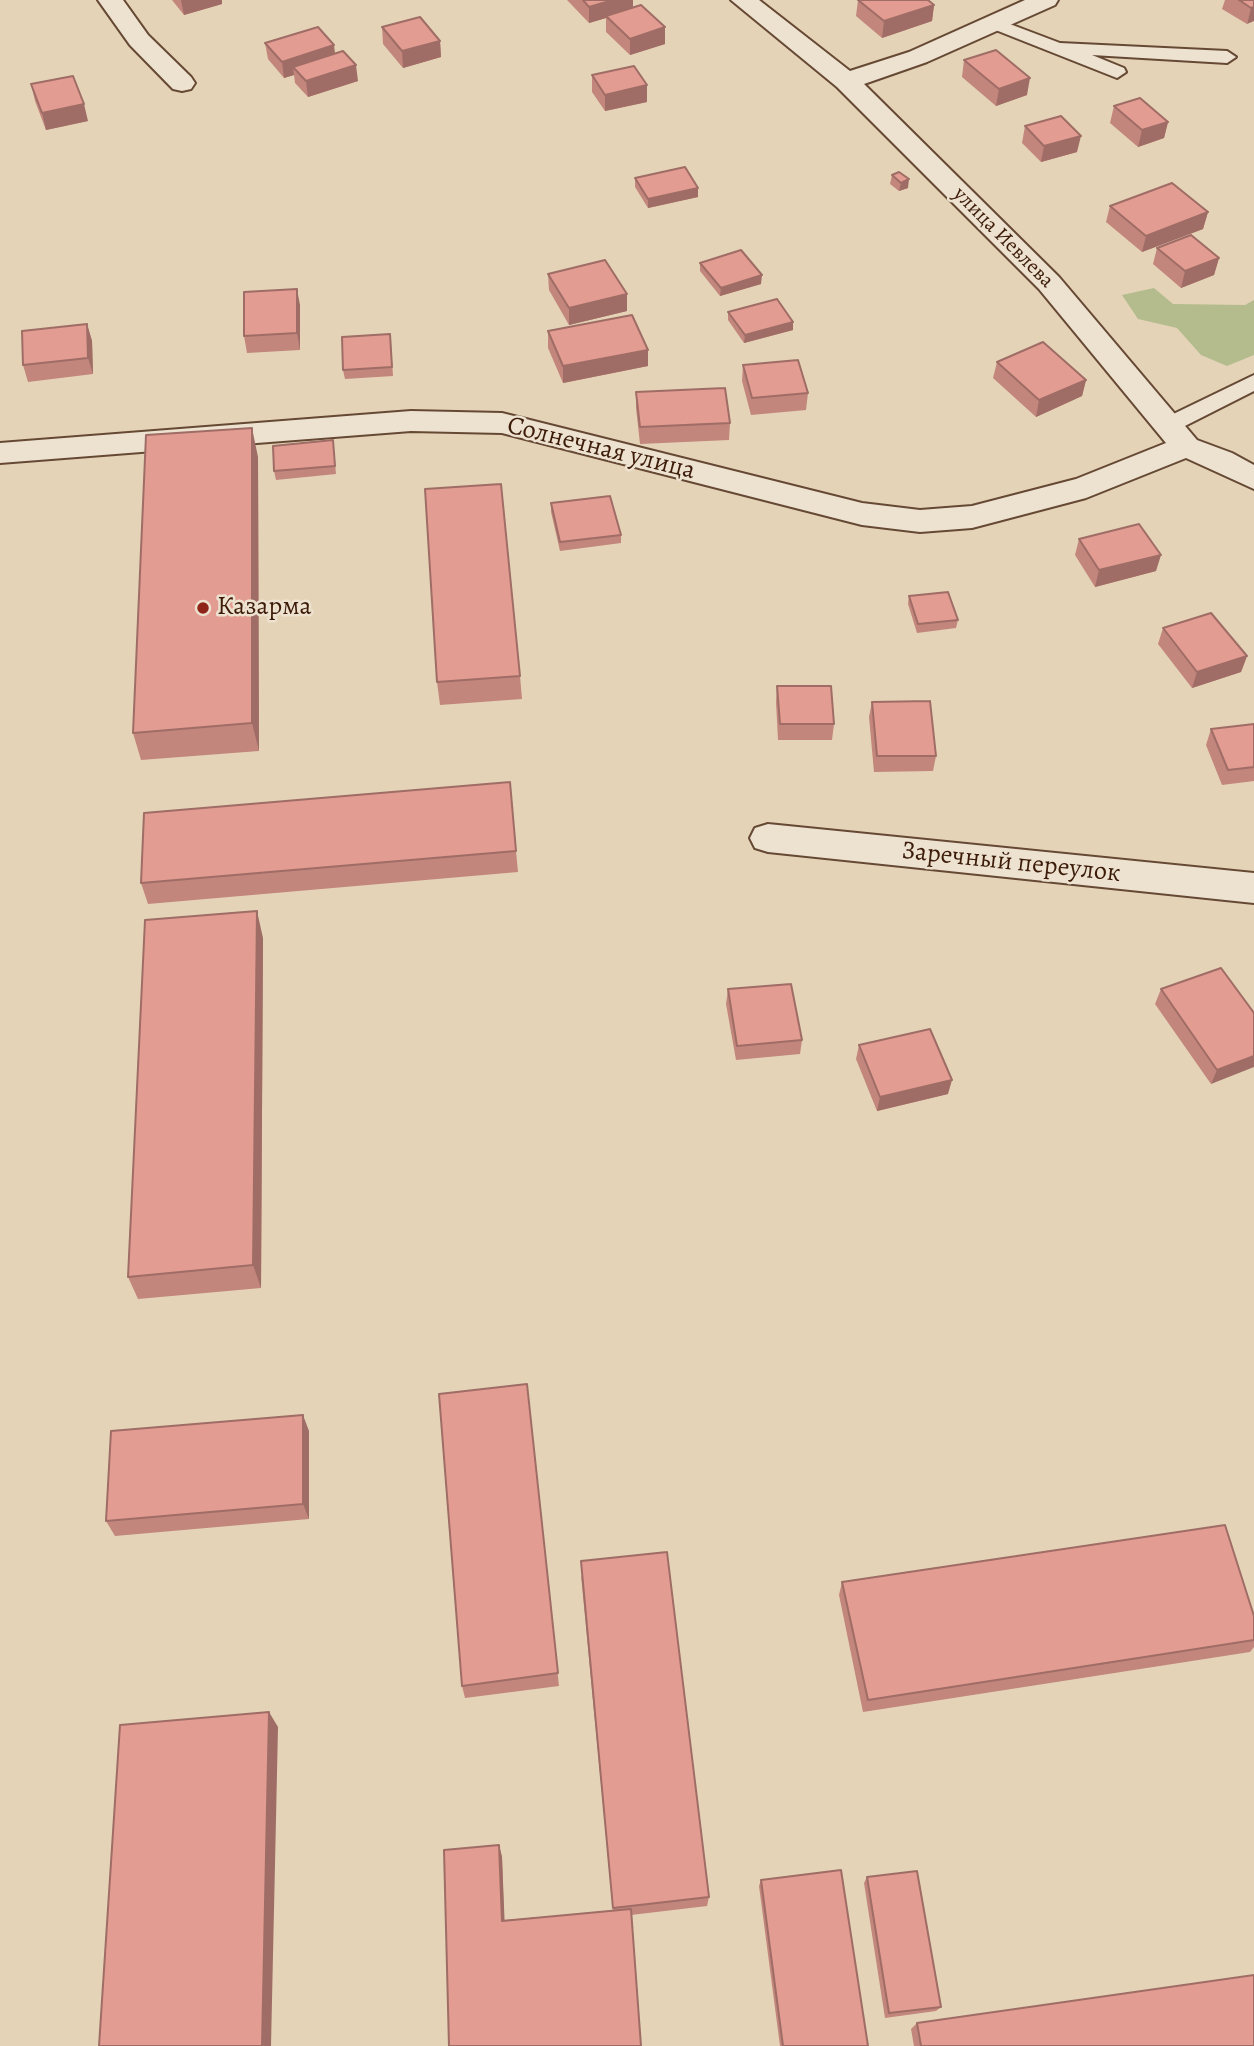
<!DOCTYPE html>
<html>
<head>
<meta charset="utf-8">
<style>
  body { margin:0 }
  canvas { display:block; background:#e4d3b6 }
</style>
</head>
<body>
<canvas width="1254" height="2046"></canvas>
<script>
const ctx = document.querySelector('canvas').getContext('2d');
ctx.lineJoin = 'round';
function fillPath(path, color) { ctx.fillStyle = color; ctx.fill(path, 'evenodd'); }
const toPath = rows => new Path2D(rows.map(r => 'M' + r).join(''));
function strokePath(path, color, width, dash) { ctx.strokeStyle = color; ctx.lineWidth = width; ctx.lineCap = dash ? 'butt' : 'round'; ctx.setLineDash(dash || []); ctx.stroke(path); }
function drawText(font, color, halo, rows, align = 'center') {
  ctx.font = font + ' Alegreya,serif'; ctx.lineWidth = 5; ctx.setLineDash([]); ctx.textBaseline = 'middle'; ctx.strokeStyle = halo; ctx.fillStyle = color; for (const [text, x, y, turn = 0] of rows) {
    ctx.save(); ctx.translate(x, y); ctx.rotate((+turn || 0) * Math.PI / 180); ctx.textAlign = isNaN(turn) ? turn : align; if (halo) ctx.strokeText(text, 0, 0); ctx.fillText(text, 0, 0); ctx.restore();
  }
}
fillPath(toPath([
  [1154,288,1173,304,1245,305,1254,300,1254,355,1227,366,1201,355,1177,328,1138,319,1122,295]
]), '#b4bc8e');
const service = toPath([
  [994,18,1060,43,1227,51,1236,57,1227,63,1092,55,1124,68,1126,72,1117,78,988,27,985,23,988,19,994,18],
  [1254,375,1254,391,1177,430,1169,432,1161,430,1158,425,1161,420,1254,375]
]);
const minor = toPath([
  [98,0,123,0,148,35,191,77,195,83,191,89,182,91,173,89,130,45,98,0],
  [731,0,759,0,850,71,909,52,1025,0,1058,0,1055,5,927,62,864,84,1059,277,1197,440,1232,453,1254,465,1254,489,1186,458,1086,498,972,528,920,532,862,525,502,433,411,431,0,463,0,443,411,411,502,413,862,503,920,510,972,506,1076,479,1166,443,1039,289,837,87,731,0],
  [768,824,1254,873,1254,903,768,852,755,848,750,838,755,828,768,824]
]);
strokePath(service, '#664934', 4);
strokePath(minor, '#664934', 4);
fillPath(service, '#ede2d0');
fillPath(minor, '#ede2d0');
fillPath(toPath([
  [172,0,222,0,222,4,184,15],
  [567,0,633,0,633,8,665,27,665,44,630,55,606,32,606,18,589,23],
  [858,0,934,5,932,21,882,38,856,16],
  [1225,0,1254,0,1247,24,1222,9],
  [382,27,440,41,441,57,403,68,383,44],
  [265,43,335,53,358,81,308,97,295,83,294,75,284,78,268,59],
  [964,60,1027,95,996,106,962,77],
  [592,75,647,102,605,111,592,92],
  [31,84,88,121,46,130,35,101],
  [1114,106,1168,122,1164,138,1138,147,1110,123],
  [1025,126,1077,152,1041,162,1022,143],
  [892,175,908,188,899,191,890,184],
  [635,178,698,197,648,208,635,187],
  [1110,206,1208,212,1203,229,1142,252,1106,222],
  [1157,248,1219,258,1214,275,1181,288,1153,264],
  [700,263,761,284,720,296,700,271],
  [548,274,627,311,569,325,549,290],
  [300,305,300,350,247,353,244,336],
  [728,312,793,322,793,330,744,343,728,320],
  [87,324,92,341,93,374,28,382,23,365],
  [548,331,648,366,563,383,548,348],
  [391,343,393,376,345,379,343,370],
  [997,362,1086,380,1082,396,1036,417,993,378],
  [743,365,808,393,806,410,751,415,742,381],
  [636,392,730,423,729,440,640,444,636,408],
  [333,440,336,474,276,480,274,471],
  [258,457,259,751,141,760,133,733],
  [551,503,621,535,621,543,560,551,551,512],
  [1079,539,1156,571,1095,587,1075,555],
  [909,596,958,620,956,628,917,633,908,604],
  [1163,628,1247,656,1241,672,1192,688,1158,644],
  [520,676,522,699,440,705,437,682],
  [777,686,834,724,832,740,778,740,776,702],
  [872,702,936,756,933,771,874,772,869,717],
  [1254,724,1254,781,1222,785,1206,745,1211,729],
  [516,851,518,872,148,904,141,883],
  [263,938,261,1288,138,1299,128,1277],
  [728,989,802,1040,800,1054,736,1060,726,1004],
  [1161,989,1254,1013,1211,1084,1155,1004],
  [859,1045,948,1094,877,1111,856,1059],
  [527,1384,559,1686,465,1698,462,1686],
  [309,1431,309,1519,115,1536,106,1521],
  [581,1575,709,1897,707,1906,631,1915,449,2046,499,1845,502,1857,504,1920,613,1911],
  [842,1582,1254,1616,1254,1647,1250,1652,863,1712,839,1595],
  [867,1877,941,2007,936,2011,885,2018,864,1883],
  [761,1880,868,2046,780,2046,759,1886],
  [917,2023,1254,2046,914,2046,911,2029]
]), '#c3867d');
fillPath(toPath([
  [181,0,222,0,222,4,184,15],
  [613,0,633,0,633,11,606,16,606,18,589,23,589,7],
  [934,5,932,21,882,38,884,21],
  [1254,7,1254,21,1247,24,1251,8],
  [665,27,665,44,630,55,630,39],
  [440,41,441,57,403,68,402,51],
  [334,45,336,62,293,67,294,75,284,78,282,62],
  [356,65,358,81,308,97,306,81],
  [1030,78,1027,95,996,106,999,89],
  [647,85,647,102,605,111,605,95],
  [84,104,88,121,46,130,42,113],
  [1168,122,1164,138,1138,147,1142,130],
  [1081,136,1077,152,1041,162,1044,146],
  [909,179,908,188,899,191,901,183],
  [698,188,698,197,648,208,648,199],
  [1208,212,1203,229,1142,252,1146,236],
  [1219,258,1214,275,1181,288,1185,271],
  [762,275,761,284,720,296,721,288],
  [297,289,300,305,300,350,297,333],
  [627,294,627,311,569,325,569,308],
  [793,322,793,330,744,343,745,335],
  [87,324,92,341,93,374,88,358],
  [648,350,648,366,563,383,563,366],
  [1086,380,1082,396,1036,417,1039,400],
  [252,428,258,457,259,751,252,723],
  [1161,555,1156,571,1095,587,1099,570],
  [1247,656,1241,672,1192,688,1197,672],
  [257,911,263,938,261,1288,253,1265],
  [1254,1056,1254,1067,1211,1084,1217,1070],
  [952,1080,948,1094,877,1111,880,1097],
  [303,1415,309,1431,309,1519,303,1504],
  [269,1712,278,1727,271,2046,262,2046],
  [499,1845,502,1857,505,1931,502,1921]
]), '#9f6d66');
const building = toPath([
  [583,0,613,0,589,7,583,0],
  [858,0,928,0,934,5,884,21,858,0],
  [1239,0,1254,0,1254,7,1251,8,1239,0],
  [641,5,665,27,630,39,606,16,641,5],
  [420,17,440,41,402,51,382,27,420,17],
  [318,27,334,45,282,62,265,43,318,27],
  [996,50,1030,78,999,89,964,60,996,50],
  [343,51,356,65,306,81,293,67,343,51],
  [634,66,647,85,605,95,592,75,634,66],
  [73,76,84,104,42,113,31,84,73,76],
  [1140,98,1168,122,1142,130,1114,106,1140,98],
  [1061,116,1081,136,1044,146,1025,126,1061,116],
  [685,167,698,188,648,199,635,178,685,167],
  [899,172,909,179,901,183,892,175,899,172],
  [1172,183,1208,212,1146,236,1110,206,1172,183],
  [1191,235,1219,258,1185,271,1157,248,1191,235],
  [741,250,762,275,721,288,700,263,741,250],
  [605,260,627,294,569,308,548,274,605,260],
  [297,289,297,333,244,336,244,292,297,289],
  [777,299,793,322,745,335,728,312,777,299],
  [632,315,648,350,563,366,548,331,632,315],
  [87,324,88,358,23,365,22,331,87,324],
  [390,334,392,367,343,370,342,337,390,334],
  [1043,342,1086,380,1039,400,997,362,1043,342],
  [798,360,808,393,752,398,743,365,798,360],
  [725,388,730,423,640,427,636,392,725,388],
  [252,428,252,723,133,733,146,435,252,428],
  [333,440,335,466,274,471,273,446,333,440],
  [501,484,520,676,437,682,425,489,501,484],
  [610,496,621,535,560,542,551,503,610,496],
  [1139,524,1161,555,1099,570,1079,539,1139,524],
  [948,592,958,620,918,624,909,596,948,592],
  [1211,613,1247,656,1197,672,1163,628,1211,613],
  [777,686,831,686,834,724,780,724,777,686],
  [930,701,936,756,877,756,872,702,930,701],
  [1254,724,1254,767,1228,770,1211,729,1254,724],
  [510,782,516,851,141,883,144,813,510,782],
  [257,911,253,1265,128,1277,145,920,257,911],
  [1221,968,1254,1013,1254,1056,1217,1070,1161,989,1221,968],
  [791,984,802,1040,737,1046,728,989,791,984],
  [930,1029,952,1080,880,1097,859,1045,930,1029],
  [527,1384,558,1673,462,1686,439,1394,527,1384],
  [303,1415,303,1504,106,1521,111,1431,303,1415],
  [1225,1525,1254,1616,1254,1640,868,1700,842,1582,1225,1525],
  [667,1552,709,1897,613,1908,581,1561,667,1552],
  [269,1712,262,2046,99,2046,120,1725,269,1712],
  [499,1845,502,1921,631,1909,641,2046,449,2046,444,1850,499,1845],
  [841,1870,868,2046,783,2046,761,1880,841,1870],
  [917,1871,941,2007,889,2013,867,1877,917,1871],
  [1254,1975,1254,2046,921,2046,917,2023,1254,1975]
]);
fillPath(building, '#e39c91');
strokePath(building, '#9f6d66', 2);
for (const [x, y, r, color] of [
  [203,608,7,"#8f2418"]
]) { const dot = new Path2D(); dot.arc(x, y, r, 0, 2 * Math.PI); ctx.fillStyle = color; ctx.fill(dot); strokePath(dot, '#ede2d0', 2.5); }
drawText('21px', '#3c1b08', '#ede2d0', [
  ["улица Иевлева",1003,238,45]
]);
drawText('26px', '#3c1b08', '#ede2d0', [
  ["Солнечная улица",601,449,14],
  ["Заречный переулок",1011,863,6]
]);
drawText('26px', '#3c1b08', '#ede2d0', [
  ["Казарма",217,608]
], 'left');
</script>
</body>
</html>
